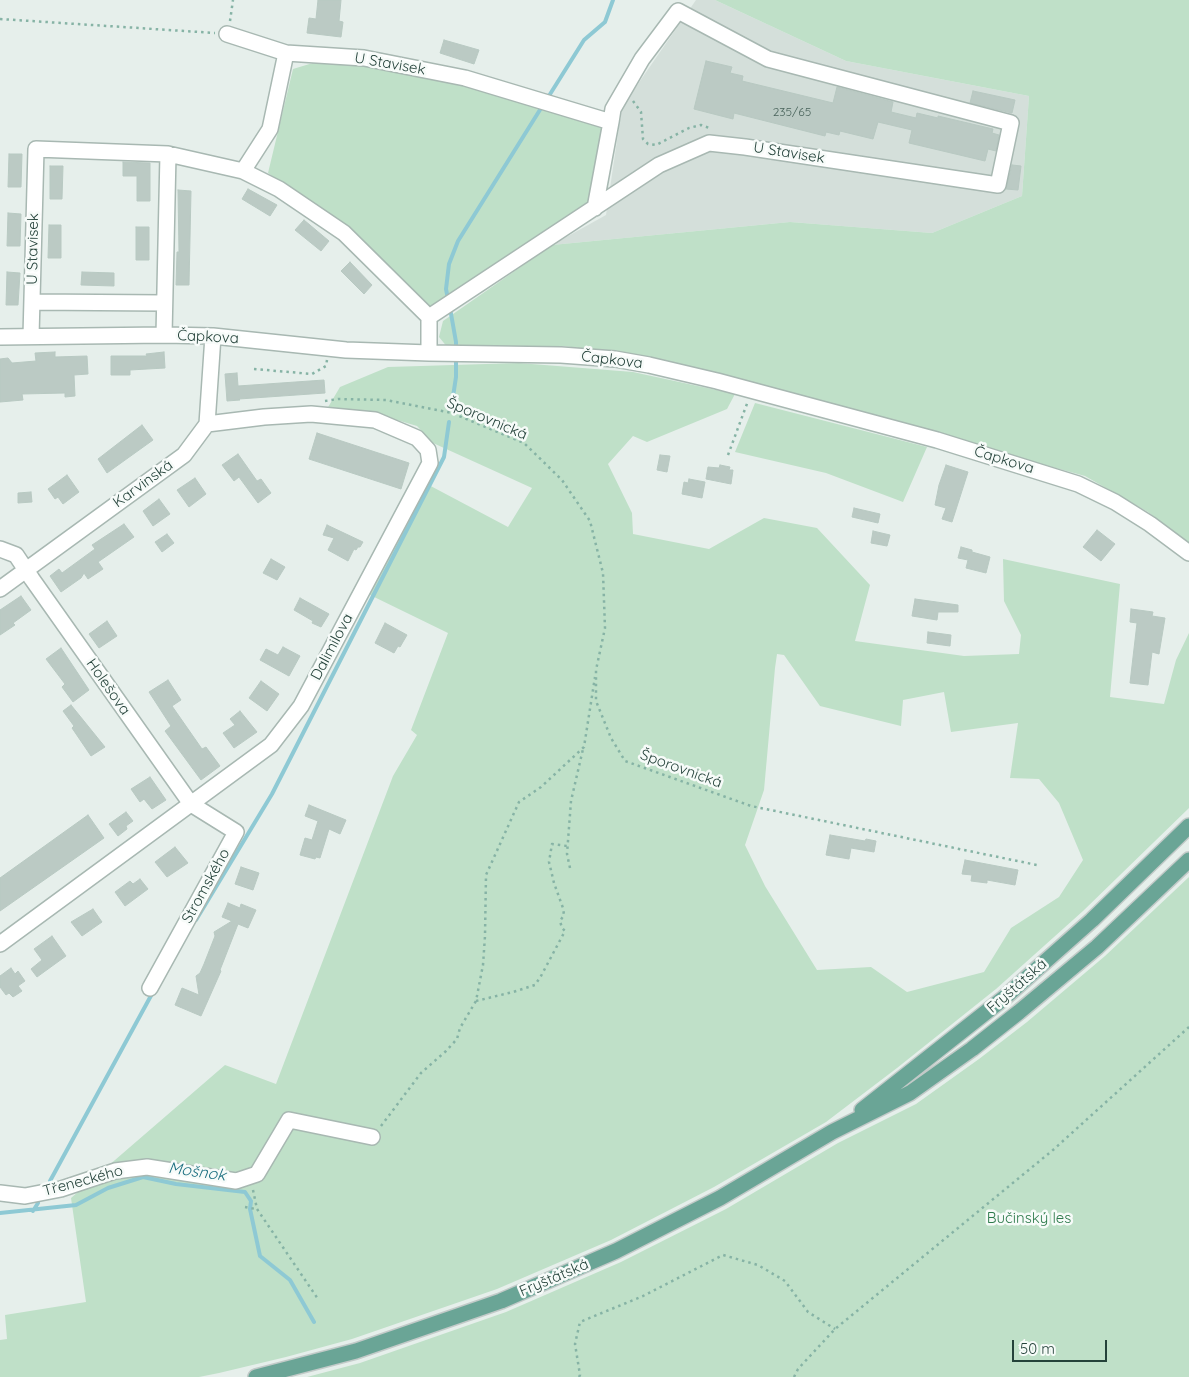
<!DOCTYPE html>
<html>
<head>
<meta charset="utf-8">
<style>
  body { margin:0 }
  #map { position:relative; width:1189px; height:1377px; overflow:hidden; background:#e6efeb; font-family:Quicksand,sans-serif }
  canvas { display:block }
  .scale { position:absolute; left:1012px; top:1340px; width:95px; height:22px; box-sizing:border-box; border:2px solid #24423a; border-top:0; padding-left:6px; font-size:15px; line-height:18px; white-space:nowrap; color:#24423a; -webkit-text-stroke:4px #f7fbf9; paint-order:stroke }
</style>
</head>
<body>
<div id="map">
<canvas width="1189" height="1377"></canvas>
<div class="scale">50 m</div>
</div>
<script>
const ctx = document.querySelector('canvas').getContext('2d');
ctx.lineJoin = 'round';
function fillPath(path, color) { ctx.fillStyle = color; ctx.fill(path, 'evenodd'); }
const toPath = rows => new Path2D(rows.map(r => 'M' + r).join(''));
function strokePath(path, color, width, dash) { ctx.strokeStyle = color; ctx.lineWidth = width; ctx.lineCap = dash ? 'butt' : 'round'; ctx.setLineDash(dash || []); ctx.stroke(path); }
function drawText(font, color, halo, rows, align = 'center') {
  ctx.font = font + ' Quicksand,sans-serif'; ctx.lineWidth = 5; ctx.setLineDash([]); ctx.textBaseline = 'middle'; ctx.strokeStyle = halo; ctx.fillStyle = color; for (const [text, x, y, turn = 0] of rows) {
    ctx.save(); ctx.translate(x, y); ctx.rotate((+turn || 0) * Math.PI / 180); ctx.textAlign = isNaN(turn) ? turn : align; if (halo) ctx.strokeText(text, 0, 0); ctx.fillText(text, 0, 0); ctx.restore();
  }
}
fillPath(toPath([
  [696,0,715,0,846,61,1029,96,1022,196,932,233,790,222,552,245,606,215,622,107]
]), '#d4dfda');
fillPath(toPath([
  [715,0,1189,0,1189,543,1148,512,1085,476,658,359,564,346,448,348,439,337,443,321,552,245,790,222,932,233,1022,196,1029,96,846,61],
  [326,59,365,64,464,85,603,126,589,204,432,308,349,230,268,173,293,69],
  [519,363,633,372,735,394,727,409,647,442,633,436,608,464,632,513,633,534,709,549,764,518,817,528,870,585,855,641,964,656,1019,654,1021,635,1004,601,1003,559,1120,584,1110,697,1164,704,1176,660,1189,633,1189,808,1083,911,996,989,897,1068,826,1122,714,1187,611,1240,497,1289,352,1339,286,1357,219,1373,199,1377,0,1377,0,1340,7,1339,5,1315,86,1302,71,1198,225,1065,276,1084,393,776,417,735,411,730,448,633,368,594,425,483,508,527,532,488,433,443,417,426,370,412,327,409,340,387,388,367],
  [777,654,784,655,820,706,901,726,903,700,944,692,951,732,1018,723,1010,778,1039,779,1059,803,1083,860,1059,897,1011,928,984,972,907,992,871,967,817,970,765,886,745,845,764,790,775,668],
  [755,403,927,447,903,502,826,473,735,452],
  [1189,877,1189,1377,307,1377,360,1363,506,1312,621,1262,726,1209,838,1143,916,1104,979,1059,1027,1022,1105,956]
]), '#bfe0c8');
strokePath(toPath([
  [547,99,584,40,605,22,613,0],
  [448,299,446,289,449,264,458,241,543,105],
  [450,308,456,342,456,350],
  [452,403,456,377,456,357],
  [196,920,272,794,444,457,449,422],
  [50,1181,153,992],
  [33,1211,38,1203],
  [0,1213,76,1205,108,1188,143,1177,176,1184,245,1192,251,1201,250,1209,260,1256,290,1280,314,1322]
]), '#8ec9d4', 4);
const building = toPath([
  [318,0,341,0,339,21,343,22,341,37,307,33,309,18,316,19,318,0],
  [444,40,479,50,474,64,440,53,444,40],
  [706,61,732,67,730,73,743,76,742,81,833,103,837,87,893,102,891,112,916,118,917,113,938,118,938,116,993,129,992,133,999,135,996,151,988,149,985,161,909,143,912,130,878,122,873,139,840,131,839,135,826,132,825,136,734,113,733,119,694,109,706,61],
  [973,91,1015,100,1012,113,970,103,973,91],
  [9,154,22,154,21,187,8,187,9,154],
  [123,162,150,163,150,201,137,201,137,176,123,176,123,162],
  [1012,165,1021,166,1018,190,1006,189,1012,165],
  [50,166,63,166,62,199,50,199,50,166],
  [248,189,277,205,270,216,242,199,248,189],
  [178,190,191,191,189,285,176,285,177,252,179,252,178,190],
  [8,213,21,214,20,246,7,246,8,213],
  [304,220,329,241,321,251,295,230,304,220],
  [49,225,61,225,61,258,48,258,49,225],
  [136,227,149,227,149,260,136,260,136,227],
  [350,262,372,285,364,294,341,271,350,262],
  [7,272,20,273,18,305,6,305,7,272],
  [82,272,114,273,114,286,81,285,82,272],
  [55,352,55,357,87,356,88,374,74,375,75,396,65,397,65,393,22,394,23,400,0,402,0,359,8,358,12,363,36,361,35,353,55,352],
  [164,352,165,368,130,370,130,375,111,375,111,356,147,356,146,354,164,352],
  [237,373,238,386,324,380,325,393,239,399,240,400,227,401,225,374,237,373],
  [142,425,153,440,107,473,98,459,142,425],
  [317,433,409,463,401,489,309,459,317,433],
  [238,454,257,481,261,479,271,493,258,503,239,477,234,481,222,465,238,454],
  [660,455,670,456,667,472,657,470,660,455],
  [720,465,730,467,729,470,733,470,731,484,706,479,708,467,719,468,720,465],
  [946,465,968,472,952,522,942,519,946,508,935,505,939,485,946,465],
  [67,475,79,492,63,504,58,497,55,499,48,489,67,475],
  [195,478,206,494,189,507,177,490,195,478],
  [689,479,705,482,702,498,682,494,684,482,688,483,689,479],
  [31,492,32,502,18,503,18,493,31,492],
  [159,499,170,514,153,526,143,511,159,499],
  [854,508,880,514,878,523,852,517,854,508],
  [124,524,134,537,98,562,103,569,88,579,84,573,81,578,61,592,50,576,59,569,62,573,95,549,92,545,124,524],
  [327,525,363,542,360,547,358,547,356,550,354,549,348,561,328,550,334,538,323,535,327,525],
  [1097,530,1115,544,1101,561,1083,547,1097,530],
  [873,531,890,535,887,546,871,543,873,531],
  [167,534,174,543,162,552,155,542,167,534],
  [961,547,972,550,972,552,990,557,986,573,966,568,968,560,958,558,961,547],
  [271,559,285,567,277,580,263,573,271,559],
  [21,596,31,610,13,623,15,625,0,635,0,610,21,596],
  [300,598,329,614,321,627,312,623,313,621,294,610,300,598],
  [915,599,958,605,958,612,938,612,937,620,912,616,915,599],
  [1131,609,1153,612,1152,616,1165,618,1159,654,1152,652,1148,685,1130,683,1137,623,1130,622,1131,609],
  [107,621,117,636,99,648,89,634,107,621],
  [385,623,407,635,400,647,398,646,394,653,375,643,385,623],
  [928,632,951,635,950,646,927,643,928,632],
  [283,647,300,656,289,676,260,660,266,649,278,655,283,647],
  [61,648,89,690,73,702,62,687,65,684,46,659,61,648],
  [168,680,181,700,172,706,202,749,206,747,220,766,201,780,165,731,171,726,149,692,168,680],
  [261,681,279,694,267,711,249,698,261,681],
  [71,705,105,747,91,756,72,728,74,726,63,711,71,705],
  [240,711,257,732,234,748,223,733,235,725,230,719,240,711],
  [150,777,166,800,152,809,144,799,140,802,131,789,150,777],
  [309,805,346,820,340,834,329,829,320,858,316,857,315,859,300,855,305,838,312,840,318,821,305,816,309,805],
  [126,812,133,821,126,826,127,829,118,836,109,824,126,812],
  [88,815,104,838,0,911,0,878,88,815],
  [830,835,865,841,866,839,876,841,874,852,851,848,849,859,826,855,830,835],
  [175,847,188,863,167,877,155,862,175,847],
  [965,860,1018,870,1015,885,987,880,987,883,971,881,972,875,962,874,965,860],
  [241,867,259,873,253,890,235,884,241,867],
  [140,879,148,889,125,906,115,892,130,881,133,884,140,879],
  [228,903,240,908,241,904,256,910,248,928,238,924,220,970,221,971,201,1016,175,1005,182,988,199,995,196,976,200,973,204,964,215,936,214,932,232,921,222,917,228,903],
  [93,909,102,922,82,936,71,922,93,909],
  [52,936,66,956,37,977,31,969,42,960,34,949,52,936],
  [11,968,15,974,18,971,25,981,18,986,22,991,13,997,9,993,6,995,0,987,0,976,11,968]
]);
fillPath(building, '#bbcac4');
strokePath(building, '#b8c9c2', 1);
const minor = toPath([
  [227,34,286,53,364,58,465,78,611,122,595,208],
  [243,171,270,129,286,53],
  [32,302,164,303],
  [429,317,659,165,709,143,745,147,998,185,1011,123,768,59,678,11,642,59,613,109,611,122],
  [164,335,168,154],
  [31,336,36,149,168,154,243,171,279,189,344,233,429,317,429,353],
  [0,337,164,335,213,336,346,350,429,353,561,355,615,359,649,365,717,381,937,440,1078,484,1115,502,1150,524,1189,553],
  [0,549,16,555,32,579,191,804,236,832,150,988],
  [0,589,184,455,207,424,213,336],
  [0,944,271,745,301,706,430,463,428,450,417,438,375,420,311,414,264,417,207,424],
  [0,1193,25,1196,61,1189,115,1171,147,1167,236,1181,257,1174,289,1120,372,1137]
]);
const major = toPath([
  [862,1110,1004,998,1092,920,1189,826],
  [256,1377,356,1351,501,1301,616,1251,720,1198,832,1132,910,1093,972,1049,1019,1012,1097,947,1189,860]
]);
strokePath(minor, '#a8b8b2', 18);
strokePath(major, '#c2cac8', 18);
strokePath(toPath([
  [0,19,215,33],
  [230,21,233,0],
  [633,101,641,112,643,139,648,144,656,145,689,128,701,125,712,129],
  [254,369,312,374,326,366,327,360],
  [325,401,338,399,386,400,452,413,524,443,562,480,590,521,603,573,605,628,596,670,596,701,611,738,625,761,751,806,1037,865],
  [728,455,748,401],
  [570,868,567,854,571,801,583,749],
  [476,1001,513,992,535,985,541,976,565,931,562,928,560,921,564,915,563,908,554,883,549,862,552,844,567,846],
  [381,1126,421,1073,446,1051,457,1039,460,1028,476,1001,483,965,485,936,486,875,519,802,541,787,584,747,595,677],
  [253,1190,257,1209,318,1299],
  [245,1207,256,1209],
  [579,1377,580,1375,575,1344,580,1322,643,1296,723,1255,758,1265,785,1281,808,1312,835,1329],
  [794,1377,798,1369,835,1329,1053,1150,1189,1027]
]), '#86b3a5', 2.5, [2.5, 4]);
strokePath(minor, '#fff', 15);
strokePath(major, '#6aa596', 15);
drawText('12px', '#4a645c', null, [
  ["235/65",792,112]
]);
drawText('15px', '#24423a', '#f7fbf9', [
  ["U Stavisek",390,64,10],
  ["U Stavisek",789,153,9],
  ["U Stavisek",33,249,-89],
  ["Čapkova",208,337,3],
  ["Čapkova",612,360,7],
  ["Šporovnická",487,419,23],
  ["Čapkova",1004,460,17],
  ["Karvinská",143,484,-36],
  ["Dalimilova",332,647,-62],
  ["Holešova",108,687,55],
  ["Šporovnická",681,769,20],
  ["Stromského",206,886,-61],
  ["Fryštátská",1017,986,-41],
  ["Třeneckého",83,1181,-15],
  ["Fryštátská",554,1278,-23]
]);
drawText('15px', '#2d7a4b', '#f7fbf9', [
  ["Bučinský les",1029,1218]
]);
drawText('italic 16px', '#1c6f80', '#f7fbf9', [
  ["Mošnok",197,1172,8]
]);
</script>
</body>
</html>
